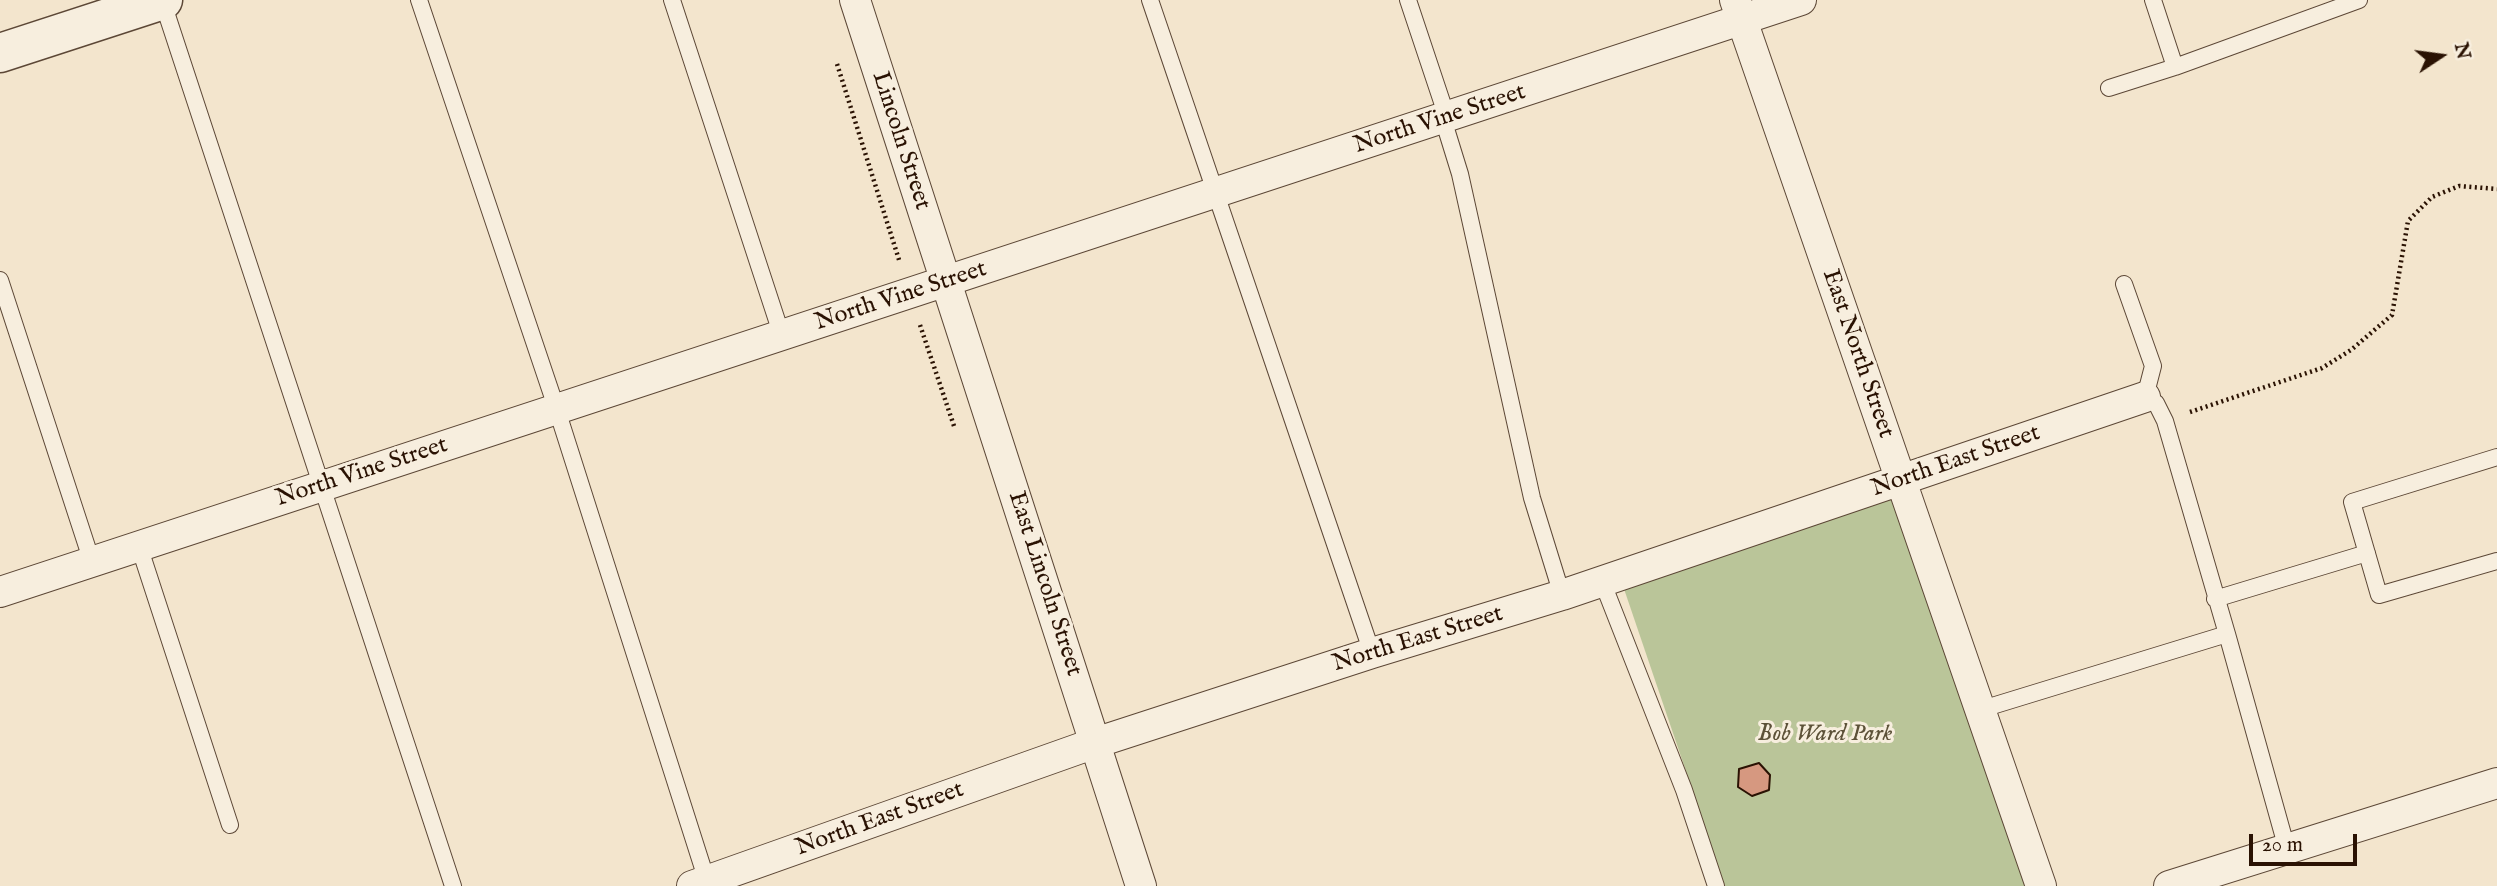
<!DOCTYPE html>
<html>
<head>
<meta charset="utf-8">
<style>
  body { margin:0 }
  #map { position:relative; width:2497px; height:886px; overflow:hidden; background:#f3e5cd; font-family:"IM FELL English",serif }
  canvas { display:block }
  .north { position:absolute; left:2406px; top:21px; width:70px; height:70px; -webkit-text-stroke:5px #f7eede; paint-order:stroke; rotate:77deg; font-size:19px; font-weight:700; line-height:28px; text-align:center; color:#2a1203 }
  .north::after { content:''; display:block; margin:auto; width:24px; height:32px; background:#2a1203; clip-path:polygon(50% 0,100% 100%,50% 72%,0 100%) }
  .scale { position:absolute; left:2249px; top:834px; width:108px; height:32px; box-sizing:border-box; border:4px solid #2a1203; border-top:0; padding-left:9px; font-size:21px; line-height:24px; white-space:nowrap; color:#2a1203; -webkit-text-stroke:5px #f7eede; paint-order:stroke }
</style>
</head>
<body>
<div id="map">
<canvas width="2497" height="886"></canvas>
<div class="north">N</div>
<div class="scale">20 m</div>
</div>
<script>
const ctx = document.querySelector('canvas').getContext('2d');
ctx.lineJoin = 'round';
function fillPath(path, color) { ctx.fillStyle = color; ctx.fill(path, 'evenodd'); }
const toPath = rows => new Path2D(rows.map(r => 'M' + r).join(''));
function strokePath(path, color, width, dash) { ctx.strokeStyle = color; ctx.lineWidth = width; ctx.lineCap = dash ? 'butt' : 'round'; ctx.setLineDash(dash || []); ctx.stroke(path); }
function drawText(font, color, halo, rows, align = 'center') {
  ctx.font = font + ' "IM FELL English",serif'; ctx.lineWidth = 6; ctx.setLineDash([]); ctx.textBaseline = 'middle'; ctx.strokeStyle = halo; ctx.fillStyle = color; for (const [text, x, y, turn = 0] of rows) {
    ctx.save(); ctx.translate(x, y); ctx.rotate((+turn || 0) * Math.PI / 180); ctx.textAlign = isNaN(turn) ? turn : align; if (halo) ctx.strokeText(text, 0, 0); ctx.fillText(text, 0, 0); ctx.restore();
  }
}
fillPath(toPath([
  [1892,498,2031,886,1725,886,1622,583]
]), '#bac599');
const building = toPath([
  [1759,763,1770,775,1769,790,1752,796,1738,787,1739,769,1759,763]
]);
fillPath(building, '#d69880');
strokePath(building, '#2a1203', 2);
const service = toPath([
  [162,0,453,886],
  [419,0,557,410,707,881],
  [672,0,782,336],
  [1150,0,1372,653],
  [1408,0,1447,117],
  [2153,0,2175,67,2359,0],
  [2109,88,2175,67],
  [1443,119,1460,174,1532,498,1562,595],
  [0,280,92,562],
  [2497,457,2352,502,2379,595,2497,561],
  [139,546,230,825],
  [1602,581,1684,790,1716,886],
  [2215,599,2367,553],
  [2227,634,2287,849],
  [1979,710,2227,634,2165,421,2156,403,2145,397,2153,366,2124,284]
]);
const minor = toPath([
  [855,0,1141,886],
  [1735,0,2041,886],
  [0,592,1801,0],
  [692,886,1095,743,1372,653,1562,595,2145,397],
  [2169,886,2497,783]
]);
const tertiary = toPath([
  [0,53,163,0]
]);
strokePath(service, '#5c4736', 18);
strokePath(minor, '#5c4736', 32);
strokePath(tertiary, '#5c4736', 41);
strokePath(toPath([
  [837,64,900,263],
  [920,325,954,426],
  [2190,412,2322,368,2351,350,2392,315,2408,221,2432,197,2459,186,2497,189]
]), '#2a1203', 4.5, [2, 3.5]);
strokePath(service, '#f7eede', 16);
strokePath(minor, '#f7eede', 30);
strokePath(tertiary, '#f7eede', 38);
drawText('24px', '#2a1203', '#f7eede', [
  ["North Vine Street",1440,120,-18],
  ["Lincoln Street",900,141,72],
  ["North Vine Street",901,297,-18],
  ["East North Street",1857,354,71],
  ["North East Street",1956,462,-19],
  ["North Vine Street",362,473,-18],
  ["East Lincoln Street",1044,584,72],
  ["North East Street",1418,640,-17],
  ["North East Street",880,820,-20]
]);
drawText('italic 24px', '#5c5138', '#f7eede', [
  ["Bob Ward Park",1825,735]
]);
</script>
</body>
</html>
